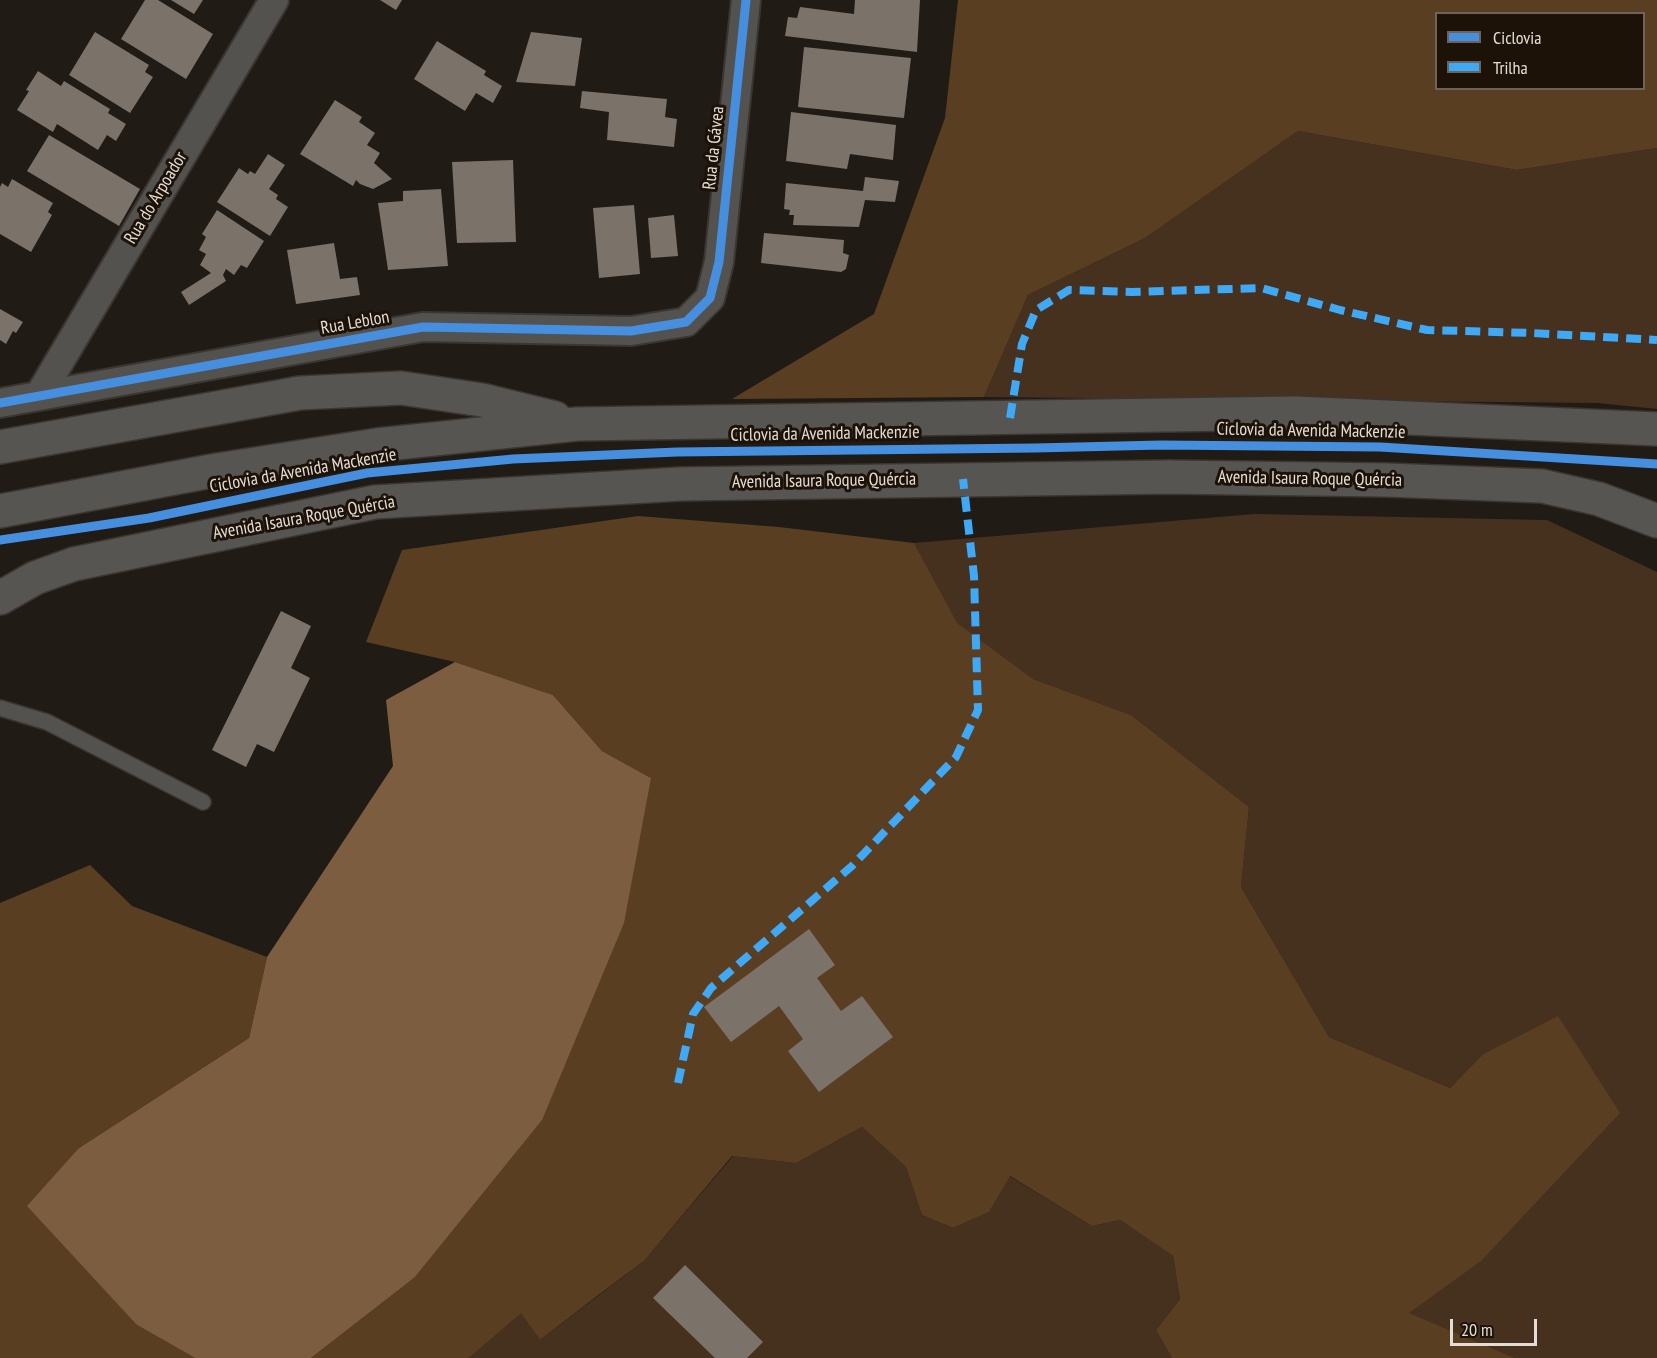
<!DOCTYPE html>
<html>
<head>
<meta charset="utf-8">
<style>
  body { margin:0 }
  #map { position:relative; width:1657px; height:1358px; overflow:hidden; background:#201b15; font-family:"PT Sans Narrow",sans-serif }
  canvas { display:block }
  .legend { position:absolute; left:1435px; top:12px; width:210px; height:78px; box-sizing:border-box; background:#1c1208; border:2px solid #6c635a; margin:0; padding:8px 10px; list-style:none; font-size:18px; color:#e4ddd6 }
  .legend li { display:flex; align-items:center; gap:12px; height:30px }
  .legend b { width:30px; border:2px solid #6c635a }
  .scale { position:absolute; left:1450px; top:1319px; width:87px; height:27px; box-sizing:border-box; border:3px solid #e4ddd6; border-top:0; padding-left:8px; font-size:18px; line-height:21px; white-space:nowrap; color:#e4ddd6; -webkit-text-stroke:4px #1c1208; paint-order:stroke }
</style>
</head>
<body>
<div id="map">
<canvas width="1657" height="1358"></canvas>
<ul class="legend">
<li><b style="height:8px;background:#468fdf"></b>Ciclovia</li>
<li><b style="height:8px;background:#3fa9f5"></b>Trilha</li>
</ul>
<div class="scale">20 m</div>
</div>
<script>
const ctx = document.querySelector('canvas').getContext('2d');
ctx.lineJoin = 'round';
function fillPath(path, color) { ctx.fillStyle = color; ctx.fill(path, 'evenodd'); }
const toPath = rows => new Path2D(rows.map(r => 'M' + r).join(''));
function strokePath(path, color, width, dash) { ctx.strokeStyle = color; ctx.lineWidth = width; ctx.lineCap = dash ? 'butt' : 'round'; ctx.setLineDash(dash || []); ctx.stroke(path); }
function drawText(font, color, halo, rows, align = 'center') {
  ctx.font = font + ' "PT Sans Narrow",sans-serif'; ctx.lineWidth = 6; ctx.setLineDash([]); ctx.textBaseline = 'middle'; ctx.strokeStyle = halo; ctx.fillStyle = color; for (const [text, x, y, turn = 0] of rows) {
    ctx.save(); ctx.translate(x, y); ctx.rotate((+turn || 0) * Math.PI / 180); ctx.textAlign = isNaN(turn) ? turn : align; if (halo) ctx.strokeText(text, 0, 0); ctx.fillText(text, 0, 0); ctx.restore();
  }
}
fillPath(toPath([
  [1298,131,1517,170,1657,148,1657,409,1597,403,984,397,1028,295,1145,238],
  [1254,514,1547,520,1657,572,1657,1358,1515,1358,1408,1313,1480,1262,1482,1055,1450,1088,1329,1037,1241,887,1249,807,1131,715,1033,679,956,623,914,543],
  [862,1127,906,1167,922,1215,953,1228,989,1212,1009,1176,1092,1226,1120,1220,1173,1256,1180,1299,1156,1330,1172,1358,469,1358,521,1312,540,1340,644,1261,733,1156,796,1163]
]), '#46311e');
fillPath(toPath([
  [958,0,1657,0,1657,148,1517,170,1298,131,1145,238,1028,295,984,397,732,399,874,314,945,118],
  [1436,14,1644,14,1644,88,1436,88],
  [638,516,779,527,914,543,957,623,1033,679,1131,715,1249,807,1241,887,1329,1037,1450,1088,1482,1055,1558,1016,1620,1113,1480,1262,1409,1313,1515,1358,1172,1358,1156,1330,1180,1299,1173,1256,1120,1220,1092,1226,1010,1176,989,1212,953,1228,922,1215,906,1167,862,1127,796,1163,732,1156,644,1261,597,1296,540,1340,521,1313,469,1358,311,1358,414,1278,651,778,602,751,553,695,455,662,366,642,402,550],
  [90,865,132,906,267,957,249,1038,79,1148,137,1325,195,1358,0,1358,0,903]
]), '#5a3e22');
fillPath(toPath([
  [455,662,553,695,602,751,651,778,624,923,542,1120,414,1278,311,1358,195,1358,137,1325,27,1206,79,1148,249,1038,267,957,393,766,386,700]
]), '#7c5d40');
fillPath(toPath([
  [145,0,158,0,213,34,186,79,121,39],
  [171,0,203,0,194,14],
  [380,0,402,0,396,10],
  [855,0,920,0,917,52,785,36,788,17,797,18,800,7,854,14],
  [95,32,149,65,145,72,153,77,130,113,69,75],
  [531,32,582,38,575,86,516,82],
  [437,41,486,71,484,75,502,86,493,103,476,93,465,111,414,79],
  [804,47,911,58,904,118,798,107],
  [38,71,61,86,64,81,110,109,108,113,126,124,116,141,107,135,98,150,57,124,53,132,17,110,29,91,26,90],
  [582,91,667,99,665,117,677,119,674,147,607,140,609,112,580,108],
  [335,100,362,117,359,122,375,133,367,145,380,153,374,163,392,179,373,189,360,184,356,180,353,186,300,154],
  [791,112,896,125,893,160,850,154,847,169,786,161],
  [49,135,140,189,119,226,27,171],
  [268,154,285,165,269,189,278,195,276,199,288,207,270,236,217,202,239,168,248,174,250,171,255,174],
  [513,160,516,242,457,243,452,162],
  [865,177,899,181,895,202,865,200,859,227,793,225,794,215,789,215,790,210,784,209,786,183,863,191],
  [12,179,53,203,48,212,52,215,31,252,0,234,0,187,2,183,8,187],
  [441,189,448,266,388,270,378,203,403,201,403,191],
  [634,205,640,274,599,278,593,208],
  [217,210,264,241,247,268,241,265,234,275,226,269,223,275,226,281,189,305,181,292,211,273,200,265,206,254,199,250,206,237,202,234],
  [674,215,678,256,651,258,648,218],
  [764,233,844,240,843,253,849,255,846,269,841,272,761,263],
  [334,243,340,279,357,277,360,295,296,304,287,250],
  [0,309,23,322,16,333,13,331,6,344,0,340],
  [281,611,311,626,291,668,310,678,274,752,257,744,246,767,212,750],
  [809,929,835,965,817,978,841,1011,862,996,893,1037,819,1092,788,1051,803,1039,779,1006,731,1042,704,1007],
  [685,1265,763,1342,747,1358,715,1358,653,1298]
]), '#7b7269');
const service = toPath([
  [0,708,47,722,203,802]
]);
const minor = toPath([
  [39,396,274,0],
  [0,403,423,327,631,331,686,322,710,298,719,262,746,0]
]);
const secondary = toPath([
  [0,447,300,393,401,388,482,400,555,418],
  [0,511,217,470,377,445,577,424,1296,413,1657,429],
  [0,598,35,578,74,564,375,502,680,484,1168,477,1387,480,1542,486,1599,499,1657,521]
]);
strokePath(service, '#3b3631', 18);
strokePath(minor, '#3b3631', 32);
strokePath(secondary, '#3b3631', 36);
strokePath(service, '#54524f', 15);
strokePath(minor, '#54524f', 28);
strokePath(secondary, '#575552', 33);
strokePath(toPath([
  [1010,418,1022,344,1036,310,1069,290,1132,292,1261,288,1340,310,1427,330,1532,333,1657,340],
  [678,1083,693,1014,711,988,852,866,956,757,978,710,974,576,963,479]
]), '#3fa9f5', 8, [15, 8]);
strokePath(toPath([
  [0,403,423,327,631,331,686,322,710,298,719,262,746,0],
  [0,540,149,518,367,473,513,459,677,452,1035,448,1161,445,1380,447,1657,464]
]), '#468fdf', 9);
drawText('18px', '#e4ddd6', '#1c1208', [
  ["Rua da Gávea",714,148,-84],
  ["Rua do Arpoador",156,198,-59],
  ["Rua Leblon",355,323,-10],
  ["Ciclovia da Avenida Mackenzie",1311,431,1],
  ["Ciclovia da Avenida Mackenzie",825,434,-1],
  ["Ciclovia da Avenida Mackenzie",303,471,-10],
  ["Avenida Isaura Roque Quércia",1310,479,1],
  ["Avenida Isaura Roque Quércia",824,481,-1],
  ["Avenida Isaura Roque Quércia",304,518,-10]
]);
</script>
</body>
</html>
